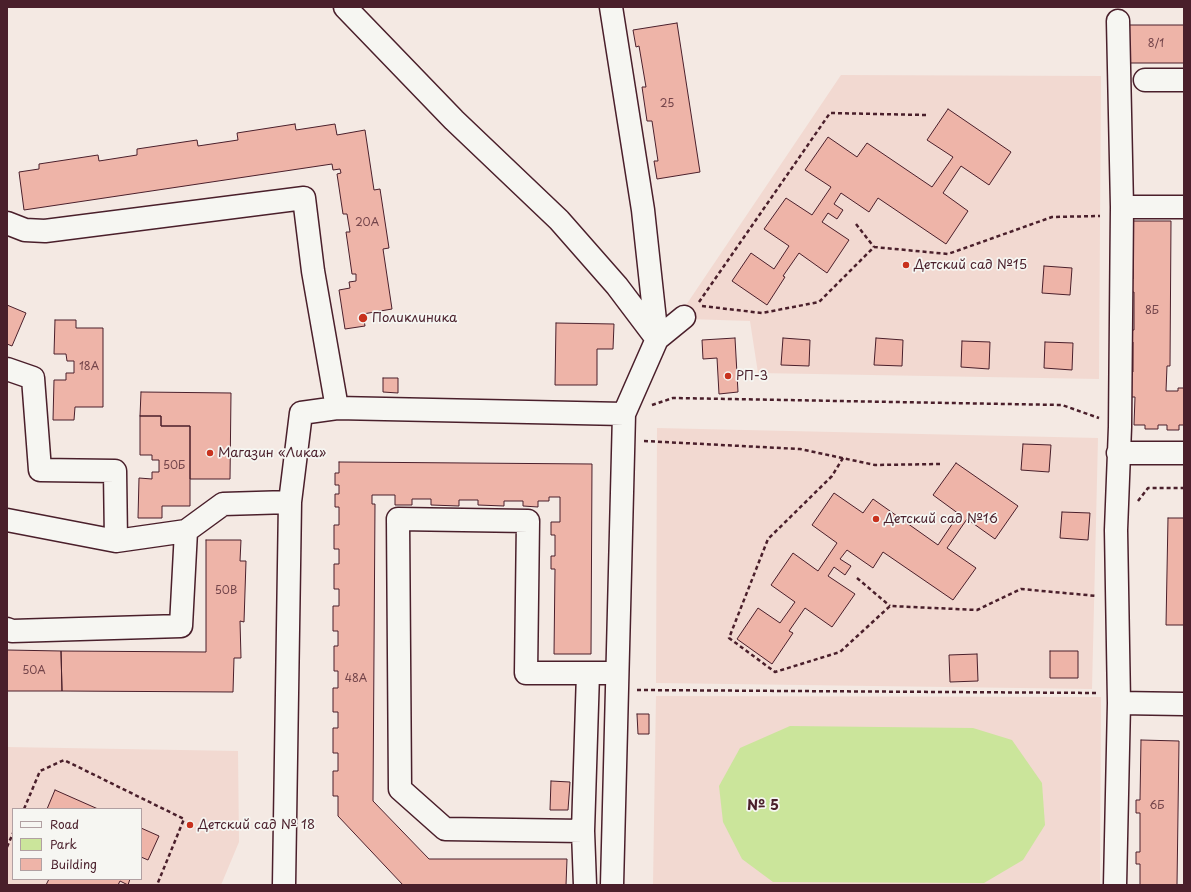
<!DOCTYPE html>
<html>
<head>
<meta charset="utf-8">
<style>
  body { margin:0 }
  #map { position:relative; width:1191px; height:892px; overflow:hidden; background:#f4e9e3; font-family:"Playpen Sans",sans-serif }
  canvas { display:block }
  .frame { position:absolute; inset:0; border:8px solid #4a1f2b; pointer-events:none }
  .legend { position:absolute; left:12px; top:808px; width:130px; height:72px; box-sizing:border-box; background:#f6f6f2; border:1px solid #b1a0a2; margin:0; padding:5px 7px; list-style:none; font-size:12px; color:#4a1f2b }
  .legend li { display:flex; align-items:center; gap:8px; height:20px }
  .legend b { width:20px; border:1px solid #b1a0a2 }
</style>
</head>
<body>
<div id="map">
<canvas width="1191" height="892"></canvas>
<div class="frame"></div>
<ul class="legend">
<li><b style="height:5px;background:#f6f6f2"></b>Road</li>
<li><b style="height:11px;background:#cbe59b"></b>Park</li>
<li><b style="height:11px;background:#eeb4a8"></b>Building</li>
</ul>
</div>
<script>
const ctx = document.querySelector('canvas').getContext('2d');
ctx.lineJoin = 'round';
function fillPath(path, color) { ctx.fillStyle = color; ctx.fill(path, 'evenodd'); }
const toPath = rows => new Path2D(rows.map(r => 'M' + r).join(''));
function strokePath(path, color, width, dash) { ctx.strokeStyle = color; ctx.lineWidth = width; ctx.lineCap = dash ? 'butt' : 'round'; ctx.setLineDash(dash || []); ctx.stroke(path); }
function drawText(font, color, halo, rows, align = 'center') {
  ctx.font = font + ' "Playpen Sans",sans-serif'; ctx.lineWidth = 3.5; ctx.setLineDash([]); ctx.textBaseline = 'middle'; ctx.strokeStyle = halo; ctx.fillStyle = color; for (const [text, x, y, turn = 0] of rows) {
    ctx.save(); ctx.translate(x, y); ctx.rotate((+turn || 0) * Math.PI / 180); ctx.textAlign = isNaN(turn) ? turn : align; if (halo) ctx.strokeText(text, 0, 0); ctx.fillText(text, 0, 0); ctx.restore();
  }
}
fillPath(toPath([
  [841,75,1101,76,1099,379,758,373,750,321,688,319,680,314],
  [657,428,1098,438,1092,689,656,683],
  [656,696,1101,697,1100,885,653,885],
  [7,747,238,751,239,842,221,885,7,885],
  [13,809,141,809,141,879,13,879]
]), '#f2d9d1');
fillPath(toPath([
  [790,726,973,728,1012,740,1042,783,1045,825,1023,860,984,883,773,882,742,859,723,822,719,786,740,748]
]), '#cbe59b');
const building = toPath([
  [677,23,700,172,657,179,654,161,658,161,652,121,647,121,642,87,646,87,639,46,636,47,633,30,677,23],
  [1128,25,1184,25,1184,63,1129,63,1128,25],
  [948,109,1011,152,989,185,961,166,943,193,968,211,946,244,878,198,869,212,841,193,834,204,843,210,837,219,828,213,822,222,849,240,827,273,799,253,783,276,785,277,767,305,732,281,751,253,774,269,789,246,764,229,786,198,812,215,831,187,805,170,828,137,857,157,867,143,932,187,953,157,927,140,948,109],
  [295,124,296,130,335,124,337,135,365,130,374,190,380,189,389,248,383,249,392,309,363,314,365,326,345,329,339,290,350,288,349,282,356,281,356,274,352,274,346,232,350,232,347,214,343,214,337,174,341,173,340,169,333,170,332,164,24,210,19,172,39,169,39,164,98,155,99,161,137,155,137,149,197,140,198,146,238,140,237,133,295,124],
  [1133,221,1171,221,1170,366,1167,366,1166,391,1178,391,1178,388,1184,388,1184,425,1179,425,1179,430,1167,430,1167,425,1158,425,1158,429,1145,429,1145,425,1134,425,1135,397,1129,397,1129,372,1133,372,1133,342,1128,342,1128,330,1134,330,1134,292,1129,292,1129,279,1133,279,1133,221],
  [1044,266,1072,268,1070,295,1042,293,1044,266],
  [7,305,26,313,12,346,7,344,7,305],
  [55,320,76,320,76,328,103,328,103,407,75,407,74,420,53,420,54,380,66,380,66,373,74,373,74,361,67,361,66,354,54,354,55,320],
  [556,323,614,324,613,349,597,349,597,385,555,385,556,323],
  [735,338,738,392,719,394,717,358,703,359,702,340,735,338],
  [783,338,810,340,809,366,781,365,783,338],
  [876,338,903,340,902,366,874,365,876,338],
  [962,341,990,342,989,369,961,367,962,341],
  [1045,342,1073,343,1072,370,1044,368,1045,342],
  [383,378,398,378,398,393,383,392,383,378],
  [141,392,231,393,230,479,190,479,190,426,161,426,161,416,140,416,141,392],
  [140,416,161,416,161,426,190,426,190,506,162,506,162,518,138,518,139,478,152,479,152,472,159,472,159,460,152,460,152,455,140,455,140,416],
  [1023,444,1051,445,1049,472,1021,470,1023,444],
  [339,462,592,464,591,654,554,654,555,569,551,569,551,556,555,556,555,535,551,535,551,522,560,522,560,497,549,497,549,501,538,501,538,507,523,506,523,501,504,501,504,506,478,505,478,500,459,500,459,506,431,505,431,499,412,499,412,505,395,505,395,495,372,495,372,504,375,504,373,801,429,859,567,859,566,885,403,885,338,816,338,796,333,796,333,771,338,771,338,753,333,753,333,728,338,728,338,712,333,712,333,688,338,688,338,671,334,671,334,646,338,646,338,631,333,631,333,606,339,606,339,589,334,589,334,564,339,564,339,549,334,549,334,525,339,525,339,507,335,507,335,494,339,494,339,485,335,485,335,473,339,473,339,462],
  [956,463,1018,506,995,539,967,519,947,548,976,568,953,600,883,552,873,568,847,550,840,559,851,566,845,575,834,567,828,576,855,594,832,627,805,608,789,631,793,633,772,664,737,639,758,608,780,623,795,602,771,585,793,553,818,571,837,543,812,525,834,493,863,513,873,499,938,545,959,514,933,495,956,463],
  [1062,512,1090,513,1088,540,1060,538,1062,512],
  [1168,518,1184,518,1184,625,1166,625,1168,518],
  [206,540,241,540,240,561,246,561,244,622,240,621,241,658,234,658,233,692,62,691,61,651,206,652,206,540],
  [7,650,61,651,62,691,7,691,7,650],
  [1050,651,1078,651,1078,678,1050,678,1050,651],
  [977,654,978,681,950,682,949,655,977,654],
  [637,714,649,714,649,734,638,734,637,714],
  [1141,740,1179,741,1177,885,1140,885,1140,864,1136,864,1136,852,1140,852,1140,813,1136,813,1136,800,1140,800,1141,740],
  [551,781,570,782,568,810,550,810,551,781],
  [55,790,98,809,47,809,55,790],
  [141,828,159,836,148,860,141,857,141,828],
  [49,879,130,879,128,885,120,881,118,885,46,885,49,879]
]);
fillPath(building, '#eeb4a8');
strokePath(building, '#4a1f2b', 1);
const minor = toPath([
  [345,7,454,120,559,220,617,286,657,339],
  [611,7,643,210,657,339],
  [1118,21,1122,207],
  [1145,80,1184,80],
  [7,223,25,230,45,231,304,198,313,271,337,408],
  [7,369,33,378,40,470,115,471,116,541],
  [1118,453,1184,453],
  [7,520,116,541,186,531,223,504,290,502],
  [7,629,12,631,181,626,186,531],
  [1119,703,1184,704],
  [583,831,588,673],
  [284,885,290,502,301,413,337,408,624,414],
  [585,885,583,831,445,829,400,789,398,519,528,521,526,673,616,673],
  [612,885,624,414,657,339,684,317],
  [1115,885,1119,703,1116,530,1120,427,1122,207,1184,207]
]);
strokePath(minor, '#4a1f2b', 25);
strokePath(toPath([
  [856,224,874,247],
  [699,302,830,113,926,115],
  [702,306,762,313,819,302,874,247,948,254,1052,217,1100,216],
  [652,405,673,398,1062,405,1099,418],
  [644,441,800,449,875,465,940,464],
  [843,458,832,476,768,539,729,638,775,672,840,652,890,606,977,610,1021,589,1097,596],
  [1138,501,1148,488,1184,488],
  [857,578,890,606],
  [637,690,1098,693],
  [24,809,40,771,64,760,184,819,157,885],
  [7,847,13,833]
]), '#4a1f2b', 2.5, [4, 3]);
strokePath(minor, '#f6f6f2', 22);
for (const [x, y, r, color] of [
  [906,265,4,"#c8321e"],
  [363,318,5,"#c8321e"],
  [728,376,4,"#c8321e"],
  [210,453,4,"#c8321e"],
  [876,519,4,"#c8321e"],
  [190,825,4,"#c8321e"]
]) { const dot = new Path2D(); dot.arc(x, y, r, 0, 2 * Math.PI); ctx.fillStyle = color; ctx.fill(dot); strokePath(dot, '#f6f6f2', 1.5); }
drawText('11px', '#73444a', null, [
  ["8/1",1156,44],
  ["25",667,104],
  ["20А",367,223],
  ["8Б",1152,311],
  ["18А",89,367],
  ["50Б",174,466],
  ["50В",226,591],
  ["50А",34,671],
  ["48А",356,679],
  ["6Б",1157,806]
]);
drawText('13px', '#4a1f2b', '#f6f6f2', [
  ["Детский сад №15",914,265],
  ["Поликлиника",372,318],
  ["РП-3",736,376],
  ["Магазин «Лика»",218,453],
  ["Детский сад №16",884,519],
  ["Детский сад № 18",198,825]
], 'left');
drawText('bold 14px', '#4a1f2b', '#f6f6f2', [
  ["№ 5",763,806]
]);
</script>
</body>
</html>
